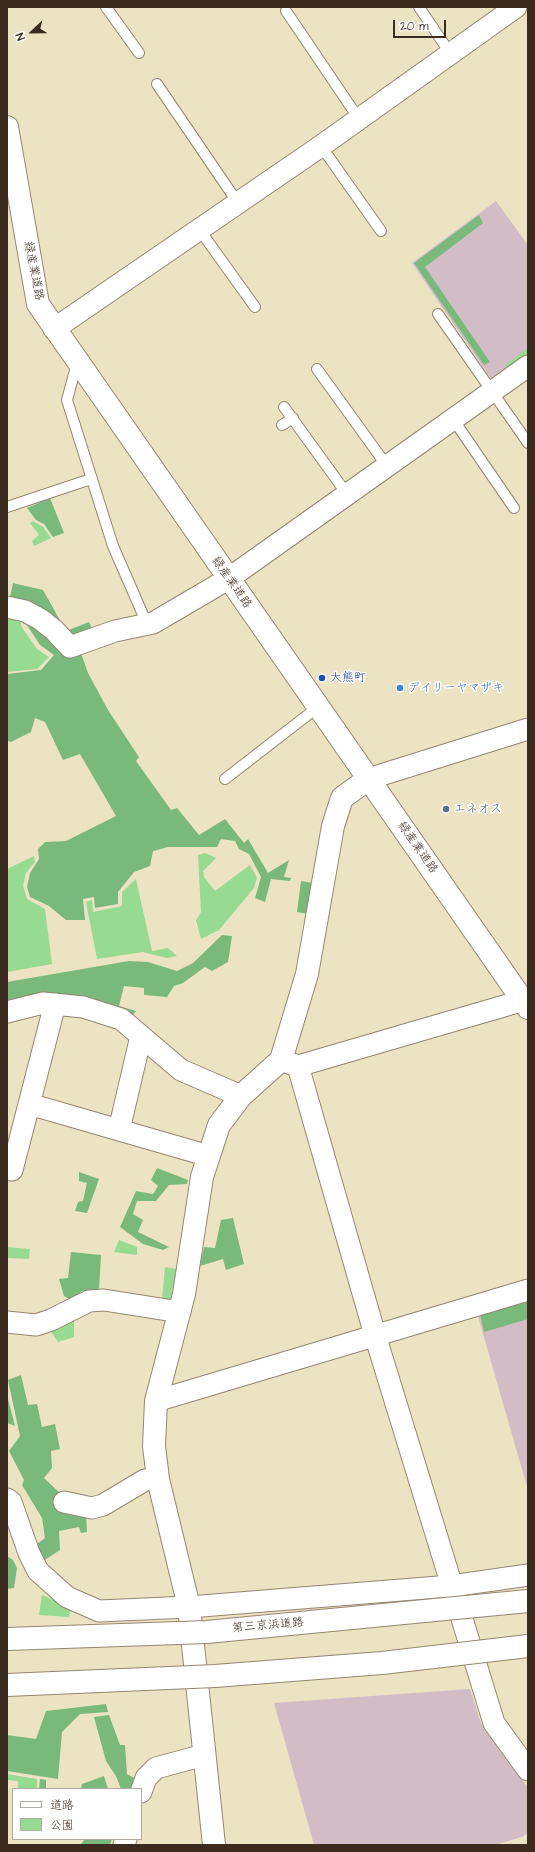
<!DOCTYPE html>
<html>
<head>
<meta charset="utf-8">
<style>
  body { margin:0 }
  #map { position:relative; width:535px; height:1852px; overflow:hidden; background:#ece3c3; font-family:"Architects Daughter","Klee One",sans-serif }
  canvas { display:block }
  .frame { position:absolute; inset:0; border:8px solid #3b2a1e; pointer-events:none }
  .legend { position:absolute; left:12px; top:1788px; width:130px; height:52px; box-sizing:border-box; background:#fff; border:1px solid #b1aaa5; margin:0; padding:5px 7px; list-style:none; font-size:12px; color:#3b2a1e }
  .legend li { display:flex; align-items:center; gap:8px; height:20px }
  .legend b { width:20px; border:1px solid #b1aaa5 }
  .north { position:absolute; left:12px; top:12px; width:40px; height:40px; -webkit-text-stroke:3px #fff; paint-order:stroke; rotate:248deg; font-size:11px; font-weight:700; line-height:16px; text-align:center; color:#3b2a1e }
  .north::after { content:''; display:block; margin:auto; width:14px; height:18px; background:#3b2a1e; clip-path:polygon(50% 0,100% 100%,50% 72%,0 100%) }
  .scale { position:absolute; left:393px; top:20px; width:53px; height:18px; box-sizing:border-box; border:2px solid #3b2a1e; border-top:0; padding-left:5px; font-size:12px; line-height:14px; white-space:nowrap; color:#3b2a1e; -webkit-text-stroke:3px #fff; paint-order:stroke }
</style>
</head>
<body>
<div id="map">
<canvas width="535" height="1852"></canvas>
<div class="frame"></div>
<ul class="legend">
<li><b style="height:5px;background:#fff"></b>道路</li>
<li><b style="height:11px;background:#97da92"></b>公園</li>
</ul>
<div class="north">N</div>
<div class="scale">20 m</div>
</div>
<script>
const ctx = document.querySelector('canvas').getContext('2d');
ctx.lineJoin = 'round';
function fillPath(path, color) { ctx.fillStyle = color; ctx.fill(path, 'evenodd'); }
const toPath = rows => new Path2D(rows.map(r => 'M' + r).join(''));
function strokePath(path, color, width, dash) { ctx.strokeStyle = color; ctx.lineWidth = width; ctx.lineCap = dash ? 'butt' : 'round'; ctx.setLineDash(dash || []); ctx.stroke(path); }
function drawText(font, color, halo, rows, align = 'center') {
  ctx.font = font + ' "Architects Daughter","Klee One",sans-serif'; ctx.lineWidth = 3; ctx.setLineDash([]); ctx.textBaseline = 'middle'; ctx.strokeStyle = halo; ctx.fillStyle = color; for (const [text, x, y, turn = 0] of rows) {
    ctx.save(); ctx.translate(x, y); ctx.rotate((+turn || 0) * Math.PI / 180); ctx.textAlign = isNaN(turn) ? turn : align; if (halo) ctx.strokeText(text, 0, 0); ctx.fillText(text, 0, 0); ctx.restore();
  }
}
fillPath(toPath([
  [496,201,528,245,528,355,492,380,412,263],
  [528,1298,528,1490,477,1313],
  [470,1689,481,1723,528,1788,528,1833,522,1837,495,1845,314,1845,274,1703]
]), '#d2bdc6');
fillPath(toPath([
  [528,348,528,356,509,370,505,365],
  [33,521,43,527,51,538,34,546,32,541,39,535,30,523],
  [7,615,21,618,21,626,37,649,49,657,37,669,7,672],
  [205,853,216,858,203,871,204,877,215,891,250,865,257,878,254,888,219,930,201,939,196,920,201,912,198,855],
  [34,856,35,862,26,873,23,886,27,899,45,909,52,964,7,972,7,869],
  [136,879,152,951,168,948,177,956,167,958,143,952,97,959,86,902,92,900,93,912,122,906,122,892],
  [119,1240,137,1247,137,1255,114,1252],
  [7,1247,30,1249,29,1259,7,1258],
  [165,1267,177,1269,170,1302,162,1300],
  [74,1316,74,1337,58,1342,49,1329],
  [42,1595,71,1607,69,1617,39,1615],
  [7,1774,37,1779,37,1789,18,1789,18,1781,7,1780]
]), '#97da92');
fillPath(toPath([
  [479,215,483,223,425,267,490,362,484,365,414,263],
  [50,498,64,533,53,537,44,524,36,520,27,508],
  [13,583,43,590,66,631,89,622,94,633,70,642,9,602],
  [25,622,79,647,88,673,108,710,139,757,136,761,171,810,177,808,199,835,225,819,244,843,248,839,268,873,289,860,284,877,291,878,290,881,271,879,265,902,255,898,261,877,249,854,239,849,235,841,221,839,217,847,168,847,153,851,150,866,134,872,118,892,118,904,95,908,94,897,83,899,85,920,66,920,49,906,30,897,27,887,30,873,39,859,38,849,45,842,66,841,116,816,80,754,63,760,45,722,35,718,31,732,11,742,7,741,7,674,41,670,54,655,40,645],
  [301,881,313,883,308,914,297,912],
  [222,935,232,936,228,962,212,971,205,967,183,983,174,986,167,997,144,995,144,988,124,986,119,1006,136,1011,130,1019,7,1008,7,982,129,961,148,962,177,971,193,963],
  [157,1168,188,1180,187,1184,169,1185,156,1201,137,1201,133,1214,143,1220,138,1232,169,1247,163,1250,143,1244,120,1227,136,1191,153,1194,158,1186,151,1180],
  [79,1172,99,1179,87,1213,75,1211,78,1202,83,1201,87,1183,79,1181],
  [233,1218,244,1264,226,1270,223,1259,200,1266,204,1247,215,1248,221,1220],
  [71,1252,101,1255,99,1290,82,1291,71,1300,64,1296,59,1279,68,1278],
  [528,1302,528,1319,484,1332,480,1314],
  [21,1375,28,1405,37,1404,42,1427,55,1424,60,1449,51,1451,52,1468,44,1478,62,1495,86,1514,87,1532,81,1533,79,1527,59,1531,60,1550,40,1563,33,1547,45,1538,42,1518,22,1485,24,1480,9,1451,20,1436,8,1380],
  [7,1395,15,1426,7,1423],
  [7,1556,13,1560,17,1568,14,1588,7,1589],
  [106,1704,108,1712,80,1714,62,1732,58,1779,7,1771,7,1735,36,1739,46,1711],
  [109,1715,120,1745,125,1745,127,1774,136,1779,133,1789,121,1789,116,1776,106,1761,94,1717],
  [104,1776,108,1789,81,1789,82,1784],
  [40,1779,46,1780,46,1789,39,1789],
  [85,1839,112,1839,110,1845,80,1845]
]), '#79ba7c');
const service = toPath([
  [106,7,139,53],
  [419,7,450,53],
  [286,11,359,119],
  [157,84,238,203],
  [321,146,381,231],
  [199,229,255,307],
  [438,314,528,443],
  [77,363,67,400,113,546,147,624],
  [317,369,387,466],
  [284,407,347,494],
  [453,419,514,508],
  [282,425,293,418],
  [7,507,91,479],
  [225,779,318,707]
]);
const minor = toPath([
  [54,329,321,146,516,7],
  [7,607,25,611,40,619,54,630,70,647,115,631,153,623,228,579,528,366],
  [368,779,528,729],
  [7,1012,43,1003,83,1007,121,1019,181,1070,241,1096],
  [286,1062,298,1066,528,999],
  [298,1066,375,1335,494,1723,528,1770],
  [29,1104,209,1156],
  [119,1130,141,1036],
  [12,1170,55,1004],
  [7,1322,36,1325,51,1320,89,1301,104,1300,180,1312],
  [156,1401,528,1290],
  [7,1499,11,1502,29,1553,38,1571,67,1597,99,1611,189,1607,451,1586,528,1575],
  [64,1502,92,1508,103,1505,145,1480,158,1479],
  [141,1792,146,1778,156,1768,204,1755],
  [124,1845,126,1839]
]);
const tertiary = toPath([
  [214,1845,189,1607,158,1479,154,1446,156,1401,184,1294,202,1177,219,1125,241,1096,281,1060,307,974,333,826,342,798,368,779]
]);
const secondary = toPath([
  [7,127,38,304,528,1008]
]);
strokePath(service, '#948670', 12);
strokePath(minor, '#948670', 23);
strokePath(tertiary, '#948670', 24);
strokePath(secondary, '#948670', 24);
strokePath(service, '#fff', 10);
strokePath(minor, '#fff', 21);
strokePath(tertiary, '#fff', 22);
strokePath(secondary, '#fff', 22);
const motorwayBridge = toPath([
  [7,1639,207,1632,528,1601],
  [7,1685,215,1676,382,1663,528,1646]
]);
strokePath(motorwayBridge, '#948670', 24, []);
strokePath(motorwayBridge, '#fff', 22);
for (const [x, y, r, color] of [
  [322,678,4,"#1a4fb4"],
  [400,688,4,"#3f7fe0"],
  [446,809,4,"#5c6f8a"]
]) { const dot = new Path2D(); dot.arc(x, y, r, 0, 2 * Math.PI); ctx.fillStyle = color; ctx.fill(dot); strokePath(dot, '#fff', 1.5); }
drawText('12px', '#3b2a1e', '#fff', [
  ["緑産業道路",33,271,79],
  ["緑産業道路",231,583,55],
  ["緑産業道路",417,848,55],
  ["第三京浜道路",268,1626,-5]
]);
drawText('12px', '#164399', '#fff', [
  ["大熊町",330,678]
], 'left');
drawText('12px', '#366cbe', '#fff', [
  ["デイリーヤマザキ",408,688]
], 'left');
drawText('12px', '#4e5e75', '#fff', [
  ["エネオス",454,809]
], 'left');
</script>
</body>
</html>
